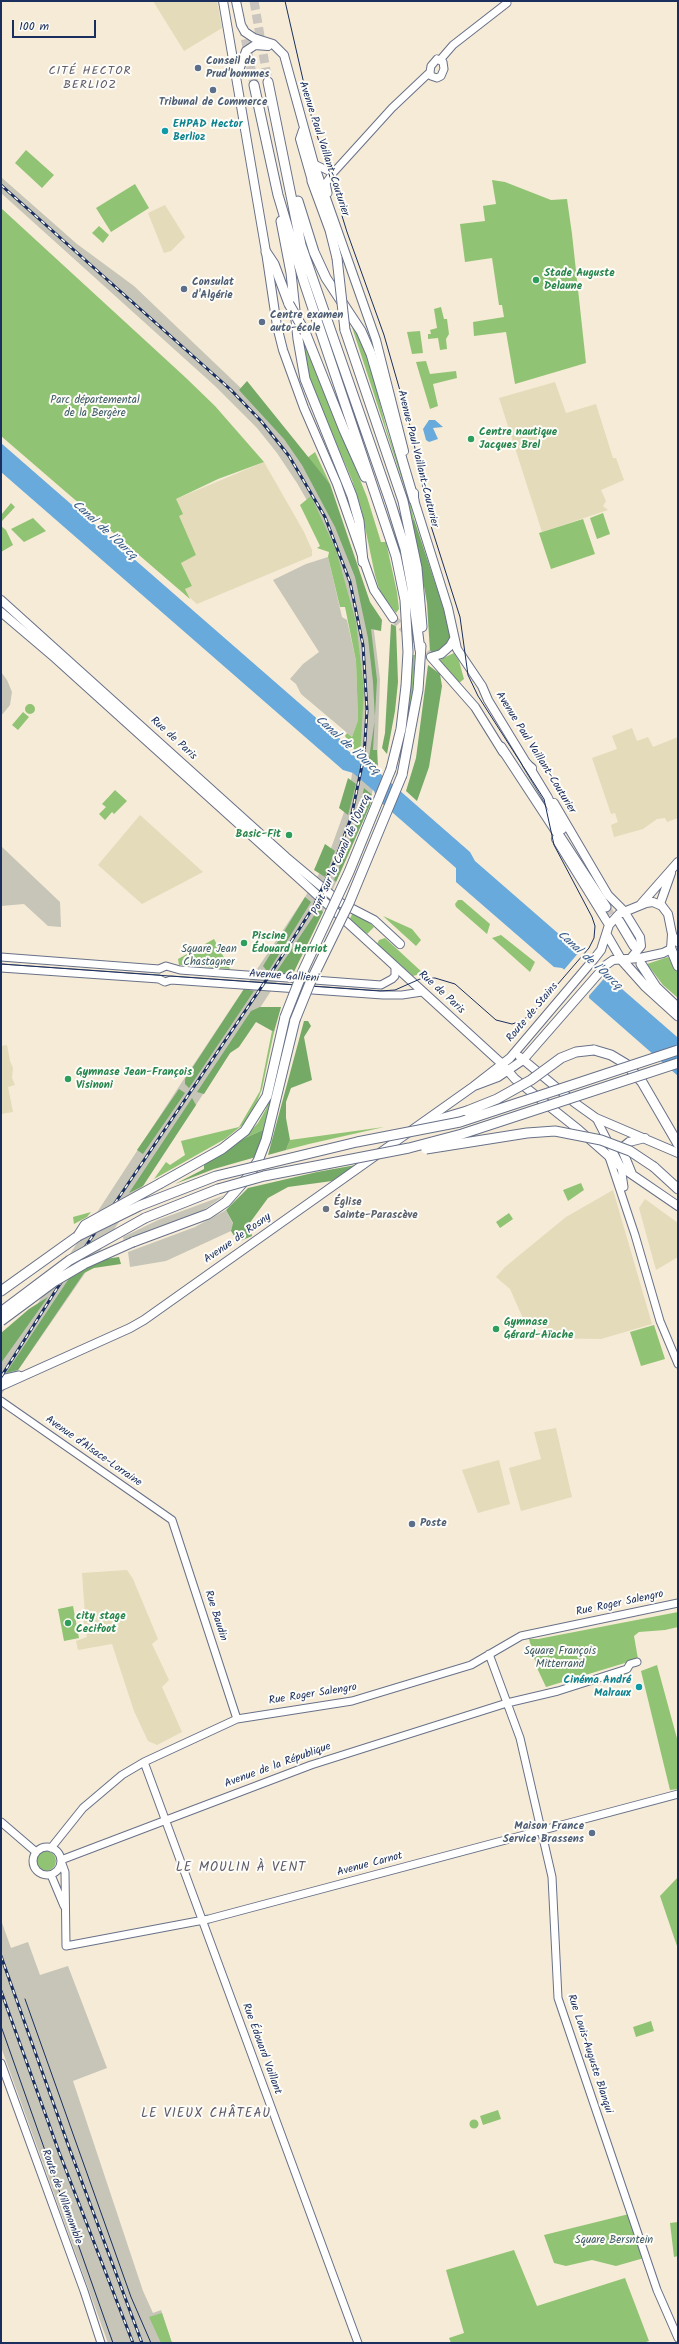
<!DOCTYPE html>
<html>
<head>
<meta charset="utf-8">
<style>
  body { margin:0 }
  #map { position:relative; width:679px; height:2344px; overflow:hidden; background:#f6ebd6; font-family:Kalam,sans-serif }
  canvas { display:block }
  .frame { position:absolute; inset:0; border:2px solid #1b2f5e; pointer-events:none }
  .scale { position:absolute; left:12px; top:20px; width:84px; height:18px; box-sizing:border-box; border:2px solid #1b2f5e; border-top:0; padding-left:5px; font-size:12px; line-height:14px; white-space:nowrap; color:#1b2f5e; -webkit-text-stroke:3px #fdfcf7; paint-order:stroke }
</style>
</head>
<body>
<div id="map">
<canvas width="679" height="2344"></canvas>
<div class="frame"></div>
<div class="scale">100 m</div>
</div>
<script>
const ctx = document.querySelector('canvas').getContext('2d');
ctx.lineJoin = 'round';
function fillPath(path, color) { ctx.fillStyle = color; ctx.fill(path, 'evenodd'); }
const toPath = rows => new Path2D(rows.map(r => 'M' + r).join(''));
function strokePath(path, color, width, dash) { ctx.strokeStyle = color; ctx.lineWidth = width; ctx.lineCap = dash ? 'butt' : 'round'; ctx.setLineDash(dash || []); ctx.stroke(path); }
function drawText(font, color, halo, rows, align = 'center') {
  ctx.font = font + ' Kalam,sans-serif'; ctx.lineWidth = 4; ctx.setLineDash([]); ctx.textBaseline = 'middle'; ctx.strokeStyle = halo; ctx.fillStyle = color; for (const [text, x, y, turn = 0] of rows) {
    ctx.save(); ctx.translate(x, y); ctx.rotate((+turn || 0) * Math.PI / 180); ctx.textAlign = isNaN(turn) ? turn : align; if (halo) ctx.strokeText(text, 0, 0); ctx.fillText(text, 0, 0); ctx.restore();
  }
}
fillPath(toPath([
  [153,1,217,1,222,28,184,51],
  [165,205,185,237,171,251,164,253,148,213],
  [555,382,566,413,596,404,613,458,616,458,624,480,601,490,606,501,603,506,608,510,542,532,499,398],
  [264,462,304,532,312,550,312,556,197,604,189,597,185,589,192,586,181,563,196,555,178,516,176,499],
  [632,728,637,741,648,737,653,747,678,737,678,818,667,822,665,818,657,819,643,829,614,837,611,825,618,822,615,813,611,814,592,758,617,749,612,736],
  [140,815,203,872,142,904,98,865],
  [7,1045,10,1061,13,1068,12,1078,15,1085,8,1087,13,1112,1,1114,1,1046],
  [613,1190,652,1324,601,1339,544,1338,543,1324,526,1325,510,1289,496,1277,505,1267,566,1217],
  [645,1199,678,1223,678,1257,656,1270,639,1208],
  [556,1428,572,1497,521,1511,509,1468,541,1459,534,1432],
  [499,1460,510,1504,478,1513,462,1470],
  [127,1570,133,1579,158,1639,152,1644,169,1680,162,1687,182,1732,157,1745,148,1741,134,1711,112,1644,78,1650,76,1641,87,1637,82,1615,85,1614,82,1573]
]), '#e3dbba');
fillPath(toPath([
  [1,177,77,244,134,286,267,413,316,482,365,590,374,631,380,679,377,765,370,805,323,912,88,1269,1,1395,1,1360,176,1091,305,897,326,862,347,804,359,732,358,652,329,548,316,516,297,483,277,453,257,428,215,386,1,193],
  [328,557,342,617,347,620,356,661,358,720,352,737,301,694,296,684,290,679,303,664,319,652,273,580,306,564],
  [1,672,7,680,12,692,10,705,1,716],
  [1,846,60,902,61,927,48,926,24,904,1,906],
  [225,1195,205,1209,187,1218,124,1241,123,1237,158,1220],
  [226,1210,233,1224,231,1231,166,1261,130,1267,128,1252,195,1227],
  [1,1920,11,1948,28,1942,40,1975,68,1966,107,2068,73,2081,143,2291,153,2313,161,2310,172,2343,108,2343,1,2047]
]), '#c6c5b8');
fillPath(toPath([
  [26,150,54,175,42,188,15,163],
  [492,180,505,182,551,200,567,199,572,234,586,363,515,384,506,332,474,336,473,322,504,317,502,305,499,305,492,258,465,262,460,224,485,221,483,206,496,204],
  [135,184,149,208,111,232,96,208],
  [1,208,185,377,215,406,264,462,218,479,176,499,183,514,179,516,196,555,181,563,192,586,185,589,190,599,1,436],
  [99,226,109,235,103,243,92,233],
  [441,307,444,319,447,319,449,334,446,339,447,349,440,350,438,338,428,339,428,334,431,334,430,330,437,328,434,309],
  [350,321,367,352,386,427,407,490,414,519,412,520,406,492],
  [420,331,423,353,412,354,407,332],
  [302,335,367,497,381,542,386,542,397,592,399,609,396,613,380,592,375,575,361,508,352,480,316,396,307,370],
  [426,361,430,374,456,371,457,378,433,384,438,406,430,409,416,362],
  [315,452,330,484,307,458],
  [311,496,336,550,356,622,364,690,360,758,345,736,347,733,352,737,358,720,356,661,345,607,340,607,328,557,329,552,317,548,320,546,300,505],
  [11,503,15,507,2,521,1,515],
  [603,513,610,534,597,539,590,518],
  [33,518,46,531,24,542,11,529],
  [583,519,595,554,551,569,539,533],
  [1,526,6,530,13,545,1,552],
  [454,653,459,661,464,679,459,683,439,660],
  [413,655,415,655,412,705,403,755,400,754,409,705],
  '25 709a5 5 0 1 1 10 0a5 5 0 1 1-10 0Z',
  [23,712,29,717,18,730,12,725],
  [115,790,127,801,114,814,112,812,105,820,99,814,106,807,102,804],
  [458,900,462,900,490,924,487,934,456,907,455,904],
  [354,910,374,927,367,934,349,921],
  [383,916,412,929,421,940,416,946],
  [501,935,535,962,530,972,492,938],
  [385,938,423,973,413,976,377,944,379,940],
  [214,939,230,969,179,965,178,959],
  [668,957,678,971,678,998,663,985,647,964],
  [289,1017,292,1019,267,1128,243,1139,258,1123,266,1109,276,1074],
  [272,1031,274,1032,262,1089,254,1109,245,1123,225,1139,154,1179,166,1162,170,1165,185,1155,181,1141,239,1127,260,1091],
  [384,1127,309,1144,286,1150,290,1140],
  [581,1183,584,1190,568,1201,563,1190],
  [91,1212,87,1217,74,1224,73,1217],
  [509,1213,513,1219,500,1228,496,1222],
  [654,1325,665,1359,641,1366,630,1332],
  [73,1606,79,1638,64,1641,58,1609],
  [678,1612,678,1627,665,1630,639,1632,634,1636,638,1659,546,1687,537,1668,529,1639,538,1639],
  [657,1665,678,1742,678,1789,670,1790,641,1671],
  '36 1861a10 10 0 1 1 20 0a10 10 0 1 1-20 0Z',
  [678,1877,678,1949,660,1896],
  [651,2021,654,2031,636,2037,633,2027],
  [498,2110,501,2119,483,2125,480,2116],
  '469.5 2124a4.5 4.5 0 1 1 9 0a4.5 4.5 0 1 1-9 0Z',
  [629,2214,644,2258,616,2266,592,2260,566,2266,554,2263,544,2235],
  [678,2222,678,2256,674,2257,670,2223],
  [514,2250,537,2306,625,2278,649,2341,643,2343,451,2343,449,2338,464,2333,446,2270],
  [162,2313,172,2343,161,2343,149,2317]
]), '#91c374');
fillPath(toPath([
  [247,381,330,484,370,602,382,620,381,631,371,629,377,680,373,750,377,750,378,767,368,764,375,719,373,682,368,638,355,577,335,527,302,465,284,439,239,390],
  [414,519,449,625,450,638,445,647,437,652,430,652,427,603,412,520],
  [391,624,396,626,398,682,395,711,387,754,382,748,385,733],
  [428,665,440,674,442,686,429,767,417,801,406,791,416,758],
  [348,778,356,784,348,815,339,808],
  [364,788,372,795,370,805,336,882,334,880,357,821],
  [325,844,335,851,325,877,314,870],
  [305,897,311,902,268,972,263,966],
  [319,908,323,912,292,976,275,974],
  [244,989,254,991,189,1088,185,1084,185,1079],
  [260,1007,281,1007,274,1032,256,1022,239,1047,230,1053,204,1094,197,1092,251,1011],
  [304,1021,308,1021,311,1026,304,1037,312,1080,291,1088,286,1102,286,1118,290,1140,286,1150,268,1155],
  [179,1089,185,1093,143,1154,137,1150],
  [192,1098,196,1105,143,1186,129,1193],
  [267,1128,256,1157,214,1169,175,1184,204,1169,204,1165,243,1139],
  [356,1165,332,1181,288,1187,268,1198,249,1224,252,1236,238,1242,231,1231,233,1223,226,1210,248,1188,317,1172],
  [119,1257,121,1264,94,1268,84,1273,18,1370,6,1373,72,1274,98,1260],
  [48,1297,1,1363,1,1333,29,1309]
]), '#74a966');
fillPath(toPath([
  [429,420,435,420,443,427,433,428,438,439,429,442,426,440,423,429],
  [1,443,345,743,345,748,359,760,370,769,375,769,470,852,475,861,676,1036,678,1038,678,1076,589,998,589,989,562,968,554,967,456,882,456,868,377,799,374,791,353,773,343,770,1,472]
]), '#69aadd');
fillPath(toPath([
  [580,951,608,974,587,998,587,990,563,971]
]), '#f6ebd6');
strokePath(toPath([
  [393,618,431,657]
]), '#cac5be', 8, [8, 4]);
strokePath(toPath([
  [254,1,268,82],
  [243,26,254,85],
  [606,907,616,925]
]), '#cac5be', 9, [9, 4.5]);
const secondary = toPath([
  [437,59,443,62,444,69,441,76,437,78,431,76,430,72,431,66,437,59],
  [440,60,453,45,507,3],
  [314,164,333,173],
  [328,193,326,183,333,173,392,108,430,72],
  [672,934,678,943],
  [1,957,159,969,166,966,180,970,381,985,392,979,395,976,395,968],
  [1,968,159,979,165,982,171,980,383,995,402,995,422,992],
  [596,1118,621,1167,624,1187],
  [609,1157,635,1235,660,1321,678,1364],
  [1,1379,19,1375],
  [1,1401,172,1520,237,1719],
  [489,1654,520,1738,552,1877,558,1998,657,2290,678,2338],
  [144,1762,358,2343],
  [1,1822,36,1852],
  '33 1861a14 14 0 1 1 28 0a14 14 0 1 1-28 0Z',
  [51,1848,83,1808,122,1775,144,1762,237,1719,352,1701,471,1665,521,1636,678,1603],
  [61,1860,311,1765,507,1703,558,1691,627,1669,630,1664,637,1662],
  [61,1861,65,1872,66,1946,209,1919,678,1794],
  [51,1875,64,1906],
  [1,2063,84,2291,101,2343]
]);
const primary = toPath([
  [223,1,266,252,277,326,283,350,304,408,337,484,374,590,393,618],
  [236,1,241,25,245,32,254,38,273,44,284,55,314,164,376,340,404,451],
  [238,73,246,51,255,45,268,46],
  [303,130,300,139,312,181],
  [414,493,414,500,448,608,457,649,482,686,488,700,527,764,532,768],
  [1,600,286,857,341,903,374,920,400,944],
  [1,612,55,658,304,883,501,1063,515,1079,579,1130,621,1167,678,1206],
  [454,639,450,646,441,654,431,657,475,707,503,752],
  [554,803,608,895,624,911,640,937,641,946,631,958],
  [556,839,609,925],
  [641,904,678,862],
  [660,904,671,873],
  [607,935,621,959],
  [520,1057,575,1103,596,1118,678,1153],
  [632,1174,623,1152,624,1146,629,1142,645,1138],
  [1,1386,130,1328,144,1320,474,1086,510,1058,594,959,601,950,609,925,619,914,646,903,653,902,662,906,668,914,672,934,671,949,663,953,640,958,613,960,606,965,523,1060,498,1077,474,1086]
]);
const highway = toPath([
  [268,82,301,245,391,504,405,549,412,588,420,650],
  [254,85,278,195,304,282,396,556,405,600,408,652,406,686,401,729,391,769],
  [312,181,330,230,337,258],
  [298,201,314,252,326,278,361,331,371,354,414,500],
  [281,221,291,273,298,339,305,379,352,496,359,521,363,562],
  [266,252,274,264,289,304],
  [345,330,403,501,417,568,422,627],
  [305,332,344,430,365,477],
  [501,747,606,907],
  [527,764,547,797,562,829],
  [402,775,418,690,421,646],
  [619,921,634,946],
  [671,949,678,966],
  [621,959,646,987,678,1016],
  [641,964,656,987,678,1008],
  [594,1050,611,1055,626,1064,642,1082,678,1144],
  [426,1128,440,1119,467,1111],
  [654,1167,678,1189],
  [161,1183,222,1149,245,1131,267,1096,285,1017],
  [145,1218,218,1189],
  [133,1242,208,1214,226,1202,247,1178,258,1161,266,1140,295,1020],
  [1,1291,78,1236]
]);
strokePath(secondary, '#687188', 9);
strokePath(primary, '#687188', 10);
strokePath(highway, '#687188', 11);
strokePath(secondary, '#fff', 7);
strokePath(primary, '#fff', 8);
strokePath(highway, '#fff', 9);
strokePath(toPath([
  [1,964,380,991,395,990,420,979,435,978,455,984,496,1020,512,1024,521,1021,532,1014,589,948,594,938,595,926,592,917,554,845,544,799,478,696,468,675,460,617,431,526,411,429,384,335,347,232,312,119,285,1],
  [25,1999,131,2297,151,2343],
  [1,2026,113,2343]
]), '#1b2f5e', 1);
const rail = toPath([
  [1,185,231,390,261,421,289,456,325,517,350,582,363,645,367,710,364,756,351,818,335,861,314,906,273,970,56,1290,1,1377],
  [1,1956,70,2150,142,2343],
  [1,1991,59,2152,133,2343]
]);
strokePath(rail, '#1b2f5e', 3);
strokePath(rail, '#fdfcf7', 1.5, [4.5]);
const highwayBridge = toPath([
  [337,258,345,330],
  [289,304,305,332],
  [285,1017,303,971,349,872,391,769],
  [295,1020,310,983,349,903,402,775],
  [467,1111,497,1099,531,1080,561,1058,576,1052,594,1050],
  [426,1149,527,1133,555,1131,601,1140,630,1151,654,1167],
  [218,1189,264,1176,409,1148,462,1134,678,1063],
  [78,1236,139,1206,216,1176,357,1142,460,1122,678,1050],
  [78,1236,85,1225,161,1183],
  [1,1312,70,1260,145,1218],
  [1,1321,55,1281,84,1264,133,1242]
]);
strokePath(highwayBridge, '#687188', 11, []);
strokePath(highwayBridge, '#fff', 9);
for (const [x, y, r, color] of [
  [198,68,4,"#5c6f8a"],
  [213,90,4,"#5c6f8a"],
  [165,131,4,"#0f9aa8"],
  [536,280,4,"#2e9e5b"],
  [184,289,4,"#5c6f8a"],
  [262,322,4,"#5c6f8a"],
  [471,439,4,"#2e9e5b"],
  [289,835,4,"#2e9e5b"],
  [244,943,4,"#2e9e5b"],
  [68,1079,4,"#2e9e5b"],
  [326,1209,4,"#6b7280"],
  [496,1329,4,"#2e9e5b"],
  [412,1524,4,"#5c6f8a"],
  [68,1623,4,"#2e9e5b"],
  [639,1687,4,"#0f9aa8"],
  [592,1833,4,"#5c6f8a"]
]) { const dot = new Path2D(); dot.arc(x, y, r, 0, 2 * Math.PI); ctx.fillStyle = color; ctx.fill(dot); strokePath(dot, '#fdfcf7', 1.5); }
drawText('bold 11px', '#4e5e75', '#fdfcf7', [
  ["Conseil de",206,62],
  ["Prud'hommes",206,75],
  ["Tribunal de Commerce",213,103,"center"],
  ["Consulat",192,283],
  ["d'Algérie",192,296],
  ["Centre examen",270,316],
  ["auto-école",270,329],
  ["Poste",420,1524],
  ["Maison France",584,1827,"right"],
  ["Service Brassens",584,1840,"right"]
], 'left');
drawText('bold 11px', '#0d838f', '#fdfcf7', [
  ["EHPAD Hector",173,125],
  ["Berlioz",173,138],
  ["Cinéma André",631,1681,"right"],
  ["Malraux",631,1694,"right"]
], 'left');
drawText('11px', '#1b2f5e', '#fdfcf7', [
  ["Avenue Paul Vaillant-Couturier",323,149,72],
  ["Avenue Paul Vaillant-Couturier",417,459,76],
  ["Rue de Paris",173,739,42],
  ["Avenue Paul Vaillant-Couturier",535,753,58],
  ["Pont sur le Canal de l'Ourcq",342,855,-66],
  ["Avenue Gallieni",284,977,4],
  ["Rue de Paris",441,993,42],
  ["Route de Stains",533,1013,-50],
  ["Avenue de Rosny",238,1239,-35],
  ["Avenue d'Alsace-Lorraine",93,1452,35],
  ["Rue Roger Salengro",620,1604,-12],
  ["Rue Baudin",215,1616,72],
  ["Rue Roger Salengro",313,1695,-9],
  ["Avenue de la République",278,1766,-20],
  ["Avenue Carnot",370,1865,-15],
  ["Rue Édouard Vaillant",261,2049,70],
  ["Rue Louis-Auguste Blanqui",589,2054,72],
  ["Route de Villemomble",61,2197,70]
]);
drawText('bold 11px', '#27864d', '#fdfcf7', [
  ["Stade Auguste",544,274],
  ["Delaune",544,287],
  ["Centre nautique",479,433],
  ["Jacques Brel",479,446],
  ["Basic-Fit",281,835,"right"],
  ["Piscine",252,937],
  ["Édouard Herriot",252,950],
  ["Gymnase Jean-François",76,1073],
  ["Visinoni",76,1086],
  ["Gymnase",504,1323],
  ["Gérard-Aïache",504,1336],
  ["city stage",76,1617],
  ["Cecifoot",76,1630]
], 'left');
drawText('11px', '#3e5b65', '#fdfcf7', [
  ["Parc départemental",95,401],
  ["de la Bergère",95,414],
  ["Square Jean",209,950],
  ["Chastagner",209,963],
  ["Square François",560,1652],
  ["Mitterrand",560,1665],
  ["Square Bersntein",614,2241]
]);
drawText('bold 11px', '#5b616d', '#fdfcf7', [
  ["Église",334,1203],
  ["Sainte-Parascève",334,1216]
], 'left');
ctx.letterSpacing = '1px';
drawText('12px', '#5d5a6b', '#fdfcf7', [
  ["CITÉ HECTOR",90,72],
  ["BERLIOZ",90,86]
]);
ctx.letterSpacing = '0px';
drawText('italic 12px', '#365a8a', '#fdfcf7', [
  ["Canal de l'Ourcq",104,531,42],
  ["Canal de l'Ourcq",347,746,42],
  ["Canal de l'Ourcq",589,961,42]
]);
ctx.letterSpacing = '1px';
drawText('13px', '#5d5a6b', '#fdfcf7', [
  ["LE MOULIN À VENT",241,1869],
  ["LE VIEUX CHÂTEAU",206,2115]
]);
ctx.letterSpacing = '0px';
</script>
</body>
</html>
